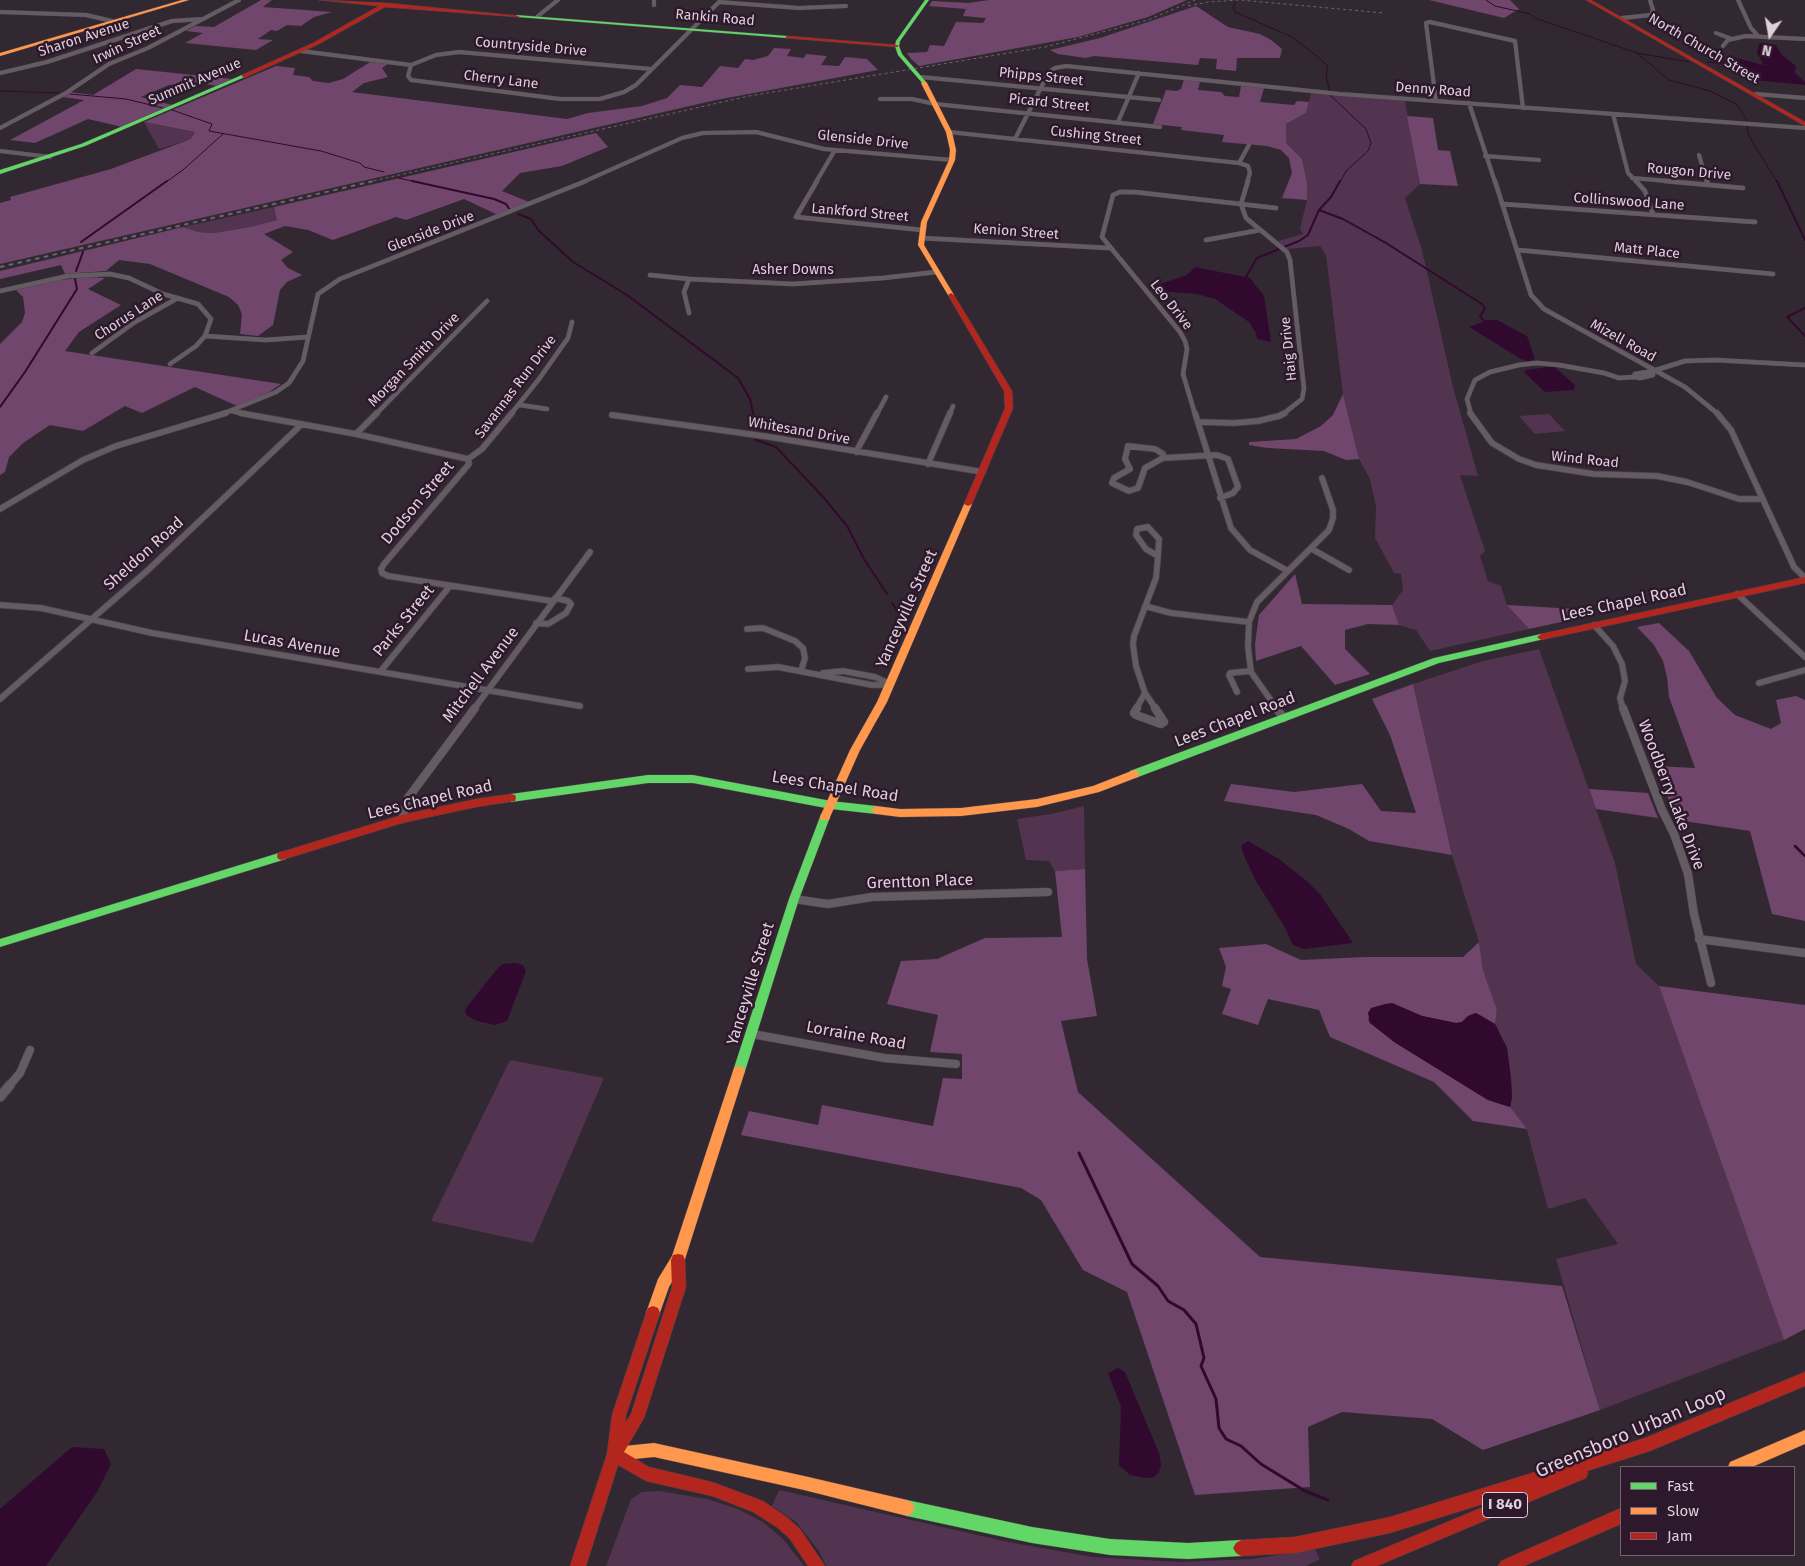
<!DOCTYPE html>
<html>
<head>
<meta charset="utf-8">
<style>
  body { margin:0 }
  #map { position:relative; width:1805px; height:1566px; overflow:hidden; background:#322832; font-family:"Fira Sans",sans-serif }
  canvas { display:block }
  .legend { position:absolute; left:1620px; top:1466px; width:175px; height:90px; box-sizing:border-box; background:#2d192b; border:1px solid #746272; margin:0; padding:6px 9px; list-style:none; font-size:15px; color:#ded0dc }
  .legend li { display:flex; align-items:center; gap:10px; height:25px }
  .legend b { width:25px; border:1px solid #746272 }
  .north { position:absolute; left:1745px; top:10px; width:50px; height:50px; -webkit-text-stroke:4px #2d192b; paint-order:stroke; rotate:192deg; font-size:14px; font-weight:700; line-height:20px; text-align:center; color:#ded0dc }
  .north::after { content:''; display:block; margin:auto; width:18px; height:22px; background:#ded0dc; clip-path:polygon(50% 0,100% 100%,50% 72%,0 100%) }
</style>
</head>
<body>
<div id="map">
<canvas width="1805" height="1566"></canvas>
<ul class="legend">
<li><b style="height:6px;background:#63d668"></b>Fast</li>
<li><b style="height:6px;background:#ff974d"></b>Slow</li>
<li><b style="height:6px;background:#b3261e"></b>Jam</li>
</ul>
<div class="north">N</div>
</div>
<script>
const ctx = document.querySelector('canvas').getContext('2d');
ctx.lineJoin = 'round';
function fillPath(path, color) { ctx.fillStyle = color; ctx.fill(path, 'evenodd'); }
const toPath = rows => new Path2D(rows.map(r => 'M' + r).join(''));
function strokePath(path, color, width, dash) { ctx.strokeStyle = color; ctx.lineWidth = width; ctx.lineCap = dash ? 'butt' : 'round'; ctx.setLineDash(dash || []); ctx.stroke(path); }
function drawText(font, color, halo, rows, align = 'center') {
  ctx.font = font + ' "Fira Sans",sans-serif'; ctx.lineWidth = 5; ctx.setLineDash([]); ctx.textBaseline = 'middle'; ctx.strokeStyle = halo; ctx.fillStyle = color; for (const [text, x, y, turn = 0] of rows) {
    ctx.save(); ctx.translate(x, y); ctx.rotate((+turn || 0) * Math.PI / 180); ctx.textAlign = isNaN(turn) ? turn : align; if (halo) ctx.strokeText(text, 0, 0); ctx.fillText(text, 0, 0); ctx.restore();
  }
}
fillPath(toPath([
  [1311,93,1405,101,1420,184,1405,198,1422,250,1453,387,1478,476,1460,475,1485,551,1480,556,1488,581,1501,586,1507,605,1529,629,1430,651,1416,630,1399,625,1392,605,1403,590,1401,574,1394,573,1375,538,1376,507,1370,479,1359,459,1343,394,1326,255,1320,246,1286,249,1278,241,1303,234,1300,229,1307,200,1307,182,1302,159,1286,143,1286,124,1306,113],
  [144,122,195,132,192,139,159,149],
  [274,207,278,220,250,227,214,233,198,232,183,227],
  [1549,414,1565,431,1535,434,1519,416],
  [1539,649,1615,863,1636,964,1659,986,1784,1340,1600,1410,1556,1259,1618,1244,1585,1198,1548,1209,1527,1130,1510,1107,1512,1098,1511,1079,1507,1048,1495,1024,1497,1010,1483,970,1479,942,1452,855,1413,684,1483,661],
  [1084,806,1085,869,1055,871,1049,861,1026,860,1017,819,1051,814],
  [510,1060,604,1078,533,1243,431,1221],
  [779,1490,1008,1542,1093,1557,1179,1562,1252,1559,1315,1549,1320,1559,1306,1566,826,1566,819,1551,796,1522,772,1506],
  [659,1491,707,1499,738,1509,763,1522,784,1540,804,1566,606,1566,631,1499,642,1492]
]), '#523350');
fillPath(toPath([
  [261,0,272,0,263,7,332,12,314,17,301,26,287,25,277,31,271,30,258,39,273,40,256,50,185,43,203,33,186,31,195,26,214,27],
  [989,0,1187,0,1148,17,1078,37,919,66,911,59,907,53,927,52,930,45,944,46,956,22,983,23,986,18,963,16,966,9,929,6,932,1,968,3],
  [1429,0,1510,0,1519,9,1504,18],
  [1196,6,1228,27,1260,34,1271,40,1282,49,1280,58,1237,58,1236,71,1216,69,1217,59,1200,58,1198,65,1094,56,1086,58,1058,54,1050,50,1100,38],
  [774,48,791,49,787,56,804,58,806,54,827,56,821,65,839,66,845,57,867,59,878,70,716,100,0,264,0,203,11,200,10,197,111,169,191,139,195,132,144,122,276,66,295,68,293,75,309,77,313,81,329,83,343,79,370,62,388,64,382,68,388,77,364,83,352,92,567,119,588,113,642,106,667,98,680,85,702,87,720,66,738,68,745,59,753,60,768,56],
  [136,69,232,79,217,86,200,83,169,85,141,97,172,105,122,127,88,119,35,143,10,140,84,100,62,97,70,92,93,95],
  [1184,79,1200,81,1198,90,1221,92,1225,96,1239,97,1241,86,1264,88,1260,102,1294,105,1297,101,1309,102,1306,113,1286,124,1286,143,1302,159,1307,182,1307,200,1282,198,1292,173,1289,158,1281,150,1267,146,1222,142,1224,135,1181,130,1182,127,1153,124,1166,90,1177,91,1181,89],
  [1407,116,1433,118,1438,150,1450,151,1458,186,1420,184],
  [596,133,608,147,562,166,520,173,502,191,529,202,498,215,464,199,406,220,396,217,333,240,308,230,285,226,264,234,293,252,281,260,288,268,302,275,287,282,280,290,273,325,258,336,240,334,242,314,238,305,229,297,150,264,119,260,106,271,65,274,61,265,0,279,0,271,183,227,198,232,214,233,250,227,277,220,274,207],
  [87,277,105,278,88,289,121,305,79,332,65,351,281,384,263,396,237,406,195,387,142,413,125,406,83,431,50,425,23,443,9,457,5,472,0,475,0,344,22,322,25,313,23,297,16,290,60,280],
  [1343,394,1359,459,1346,460,1324,451,1267,448,1249,445,1249,442,1296,439,1321,426,1333,415],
  [1295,574,1302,604,1392,605,1399,625,1368,624,1345,630,1345,649,1370,674,1335,685,1301,646,1256,661,1255,644,1259,615],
  [1507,605,1576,609,1584,617,1529,629],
  [1659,623,1689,651,1717,698,1735,715,1771,729,1781,723,1776,700,1796,696,1805,700,1805,921,1772,914,1750,831,1677,820,1655,766,1695,768,1669,697,1667,677,1663,661,1654,645,1637,627],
  [1413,684,1452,855,1369,841,1349,829,1316,815,1224,801,1231,784,1294,792,1362,784,1381,811,1416,813,1390,735,1372,699],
  [1589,789,1648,793,1658,818,1596,809],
  [1085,869,1087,959,1097,1016,1061,1021,1078,1092,1260,1257,1562,1286,1600,1410,1483,1450,1432,1419,1342,1412,1308,1427,1310,1487,1195,1495,1127,1292,1083,1270,1041,1200,1021,1188,741,1135,749,1111,818,1125,822,1105,933,1126,943,1078,962,1079,962,1054,930,1052,938,1015,887,1004,901,961,937,959,985,938,1062,937,1055,871],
  [1479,942,1483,970,1497,1010,1495,1024,1476,1013,1468,1016,1462,1022,1456,1023,1422,1016,1392,1003,1368,1019,1370,1023,1404,1048,1488,1100,1510,1107,1527,1129,1473,1121,1434,1082,1330,1037,1319,1010,1268,999,1258,1025,1222,1014,1231,989,1222,986,1226,967,1219,948,1266,944,1301,960,1365,957,1463,957],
  [1659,986,1805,1005,1805,1329,1784,1340]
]), '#70466d');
fillPath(toPath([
  [1762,43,1776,45,1782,55,1796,66,1795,73,1805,82,1805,85,1753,80,1734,71,1724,62,1724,60,1733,58,1741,59,1767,66,1763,64,1757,53,1759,44],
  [1195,267,1250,278,1264,296,1271,342,1257,339,1256,333,1249,322,1215,299,1197,294,1158,291,1151,287,1187,275],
  [1488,320,1497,320,1527,336,1535,359,1528,361,1521,359,1469,327],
  [1548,367,1554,367,1559,371,1575,385,1574,390,1545,392,1524,372,1526,370],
  [1248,841,1279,859,1308,882,1320,894,1353,943,1304,949,1293,945,1284,926,1256,881,1245,858,1241,846],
  [516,963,523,965,526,971,507,1021,495,1025,477,1021,466,1015,465,1010,469,1004,498,968,503,964],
  [1392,1003,1422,1016,1456,1023,1462,1022,1468,1016,1476,1013,1495,1024,1507,1048,1511,1079,1512,1098,1510,1107,1488,1100,1394,1042,1370,1023,1368,1013,1371,1008,1385,1004],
  [1118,1368,1125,1372,1159,1453,1161,1465,1159,1472,1154,1477,1145,1478,1130,1475,1119,1465,1121,1407,1108,1373],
  [72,1447,104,1449,111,1464,97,1492,46,1566,0,1566,0,1509]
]), '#31092f');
strokePath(toPath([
  [1237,0,1233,7,1235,12,1292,37,1323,61,1328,67,1326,76,1331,96,1366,129,1371,143,1368,151,1346,171,1340,182],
  [1486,0,1495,6,1530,14,1535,18,1637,53,1689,62],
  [1637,53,1669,80,1710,91,1736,104,1746,118,1748,133,1752,141,1777,182],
  [1707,62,1728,64],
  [0,91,59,93],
  [70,94,126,99,163,108],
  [172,110,212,124,209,131,321,151,360,163,364,167,384,172],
  [398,178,417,182],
  [166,182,183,170,223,134]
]), '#31092f', 1);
strokePath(toPath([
  [412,181,494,199,506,204,510,210],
  [1777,181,1805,240],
  [1319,210,1343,219,1386,243,1482,304,1485,308,1480,317,1487,323],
  [518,214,531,219,538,230,573,262,627,295,738,378,750,399,756,427],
  [81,242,167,181],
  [76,271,83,252],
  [1246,277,1257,258,1299,241,1308,235,1319,210,1331,197,1340,181],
  [1805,308,1787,317,1805,336],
  [0,407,25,372,77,289,75,279],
  [756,440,776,447,824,498,847,526,864,559,887,594],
  [892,603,904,621]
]), '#31092f', 2);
strokePath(toPath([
  [1795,846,1805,856]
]), '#31092f', 2.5);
strokePath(toPath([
  [1079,1153,1132,1264,1158,1286,1168,1301,1184,1310,1196,1324,1204,1358,1201,1366,1216,1399,1219,1428,1226,1439,1241,1446,1261,1464,1305,1491,1328,1500]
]), '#31092f', 3);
const streetFar4 = toPath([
  [654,0,654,5],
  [1738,0,1751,28,1758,36],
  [719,2,799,8,846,6],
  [0,12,86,15,112,21],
  [538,16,558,0],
  [1622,18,1651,15,1653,10,1650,0],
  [1716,33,1732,39],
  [1723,46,1728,40,1746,36,1805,39],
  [301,51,411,65,408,76,411,80,560,99,600,99,624,92,636,85,721,0],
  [411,65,436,55,459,52,651,69],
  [0,73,47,62,172,21,203,19],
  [921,77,1159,100],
  [1756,94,1805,98],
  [880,99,912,99,935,104,1160,127],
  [1436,101,1426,23,1430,22,1515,41,1523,108],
  [1469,103,1495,182],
  [1613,114,1628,173,1637,182],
  [1118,122,1139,73],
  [0,128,66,93,109,64,148,48,239,0],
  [949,132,1239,163,1248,166,1250,173,1247,182],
  [1015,139,1049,72,1055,68,1066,66,1340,94,1805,128],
  [0,151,50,157],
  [1699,155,1707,182],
  [1485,156,1539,160],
  [1239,163,1249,145],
  [1632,178,1679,182],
  [583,182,682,138,703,133,756,132,824,149,952,160],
  [816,182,835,150]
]);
const streetFar3 = toPath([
  [817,181,796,217,922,230],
  [1248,181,1241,204,1246,218,1287,252,1290,260,1304,389,1302,399,1283,414],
  [1495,181,1531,295,1544,309,1685,387,1718,414],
  [1636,181,1645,191,1653,214],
  [1665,181,1743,188],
  [1707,181,1708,185],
  [1502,204,1755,222],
  [921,238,1109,248],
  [1206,240,1260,230],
  [1518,250,1773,274],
  [650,275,689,279,793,284,883,278,936,272],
  [689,279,684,292,689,313],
  [0,291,68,276,110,274,129,278,163,294,198,304,211,319,205,336,196,346,170,364],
  [205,336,266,340,308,337],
  [92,353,135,322,178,298],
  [1653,371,1653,375,1640,378,1634,377,1635,374,1653,371],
  [1653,371,1685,361,1715,360,1805,365],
  [520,405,547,409],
  [231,411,246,414],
  [222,414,276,392,289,383,303,361,318,294,340,279,586,181],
  [376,414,487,301],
  [511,414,539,379,568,338,572,322],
  [877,414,886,397],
  [950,414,953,406],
  [1195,414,1183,374,1187,349,1185,341,1180,332,1102,237,1113,195,1120,192,1134,192,1276,208],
  [1471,414,1467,399,1475,380,1490,372,1519,365,1537,363,1559,365,1604,373,1619,378,1634,377]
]);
const streetFar2 = toPath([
  [240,413,356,434,468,459,469,464,384,564,381,569,382,573,388,576,552,601],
  [1195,413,1231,528,1250,550,1288,571],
  [1470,413,1492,443,1519,459,1536,465,1594,474,1657,476,1687,482,1739,499,1763,499],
  [1717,413,1731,430,1794,567,1805,578],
  [612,415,770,437,983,472],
  [1199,422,1234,423,1258,421,1279,416,1285,413],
  [356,434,377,413],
  [1128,446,1155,449,1163,454,1163,458,1145,468,1138,488,1129,491,1112,483,1114,478,1130,469,1125,459,1128,446],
  [856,452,877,413],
  [1163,458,1217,455,1228,459,1238,487,1233,493,1220,498],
  [468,459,482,449,512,413],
  [928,464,950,413],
  [0,509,83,460,116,446,226,413],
  [1148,527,1159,539,1158,556,1146,549,1136,535,1137,529,1148,527],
  [1312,549,1349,570],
  [1737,594,1805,657],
  [0,605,41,608,152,633,580,706],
  [1145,606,1171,613,1249,622],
  [536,623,548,624,566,613,571,604,568,601,555,598],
  [1594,625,1613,646,1622,664,1625,681,1620,698,1623,709],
  [747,629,763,628,795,641,803,648,805,658,801,671],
  [748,669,778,667,872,685,890,685],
  [380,672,450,586],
  [823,673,843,671,875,677,890,684],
  [1759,683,1805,670],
  [1237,692,1229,675,1230,673,1251,671],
  [1145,693,1156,709],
  [1145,693,1136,666,1133,645,1134,636,1156,578,1158,556],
  [0,699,148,570,302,424],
  [474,709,590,552],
  [1136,709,1145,693],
  [1277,709,1251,672,1248,647,1249,622,1257,602,1329,530,1333,518,1333,510,1322,478]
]);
const streetFar1 = toPath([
  [1137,708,1134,713,1136,715,1161,724,1164,722,1155,708],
  [1276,708,1284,718],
  [1623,708,1662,810,1674,834,1688,874,1694,914,1711,983],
  [402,819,408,798,475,708],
  [794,899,828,904,872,897,1048,892],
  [1699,939,1805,953],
  [752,1034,884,1058,956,1064],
  [9,1086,20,1073,30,1050]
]);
const street = toPath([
  [0,1097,10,1085]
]);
const fast = toPath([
  [925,0,929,0,900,41,899,46,902,54,927,83,924,85,898,55,895,46,896,41,925,0],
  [516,15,787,36,789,37,787,38,518,17,516,15],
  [242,75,247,76,85,146,0,174,0,170,81,144,242,75],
  [1541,634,1544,635,1545,637,1544,639,1439,663,1138,777,1134,778,1129,774,1130,771,1434,658,1541,634],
  [648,775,693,775,831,801,876,806,881,810,876,814,831,809,693,783,648,783,511,802,506,798,511,794,648,775],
  [825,813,829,814,830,817,799,899,745,1071,743,1075,739,1076,735,1075,733,1071,789,899,820,817,821,814,825,813],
  [282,852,286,853,287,856,286,859,0,947,0,939,282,852],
  [907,1500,1032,1527,1110,1539,1188,1543,1241,1540,1246,1543,1249,1548,1246,1553,1241,1556,1188,1559,1110,1555,1032,1543,907,1516,902,1513,899,1508,902,1503,907,1500]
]);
const slow = toPath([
  [182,0,189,0,0,56,0,53,182,0],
  [924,81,927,83,952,132,956,150,955,160,927,222,924,245,954,295,951,297,948,295,918,245,921,222,949,160,950,150,946,132,921,83,924,81],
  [965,502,968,502,972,504,887,702,860,750,830,817,829,820,821,820,820,817,850,750,877,702,965,502],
  [1134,770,1138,771,1139,774,1138,777,1099,792,1037,807,961,816,900,817,876,814,871,810,876,806,900,809,961,808,1037,799,1093,786,1134,770],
  [739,1066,743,1067,745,1071,685,1259,669,1287,658,1318,653,1320,648,1318,646,1313,658,1279,672,1256,733,1071,735,1067,739,1066],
  [1805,1430,1805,1444,1752,1467,1728,1467,1730,1462,1805,1430],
  [654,1443,804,1476,907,1500,912,1503,915,1508,912,1513,907,1516,804,1490,654,1457,614,1461,609,1459,607,1454,609,1449,614,1447,654,1443]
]);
const jam = toPath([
  [319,0,386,3,520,16,518,17,385,7,317,45,246,77,242,77,242,75,313,43,379,6,319,0],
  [1586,0,1591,0,1805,122,1805,126,1586,0],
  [787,36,897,45,899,46,897,47,785,38,787,36],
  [951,293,954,295,1012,391,1013,408,972,504,968,506,964,504,1005,408,1004,391,948,295,951,293],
  [1805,577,1805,583,1541,640,1537,637,1541,634,1805,577],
  [511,794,515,795,516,798,515,801,476,807,402,823,282,860,278,859,277,856,278,853,402,815,476,799,511,794],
  [678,1254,683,1255,685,1260,686,1287,644,1418,624,1452,649,1467,712,1482,763,1501,788,1518,800,1529,825,1566,808,1566,790,1539,778,1528,753,1512,712,1496,646,1481,618,1465,586,1566,570,1566,607,1454,612,1415,646,1313,648,1308,653,1306,658,1308,660,1313,626,1415,625,1423,631,1414,672,1287,671,1260,673,1255,678,1254],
  [1805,1372,1805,1386,1650,1451,1587,1471,1588,1473,1586,1478,1377,1566,1351,1566,1354,1561,1512,1495,1390,1533,1295,1553,1241,1556,1236,1553,1233,1548,1236,1543,1241,1540,1295,1537,1390,1517,1645,1438,1805,1372],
  [1621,1508,1621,1524,1524,1566,1498,1566,1501,1561,1621,1508]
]);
strokePath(streetFar4, '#4d444c', 4.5);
strokePath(streetFar3, '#4d444c', 5);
strokePath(streetFar2, '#4d444c', 7);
strokePath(streetFar1, '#4d444c', 9);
strokePath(street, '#4d444c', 11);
strokePath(fast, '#4d444c', 1);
strokePath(slow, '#4d444c', 1);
strokePath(jam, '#4d444c', 1);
strokePath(streetFar4, '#645b63', 4);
strokePath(streetFar3, '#645b63', 4.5);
strokePath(streetFar2, '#645b63', 5.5);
strokePath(streetFar1, '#645b63', 8);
strokePath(street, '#645b63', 9);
fillPath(fast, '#63d668');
fillPath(slow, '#ff974d');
fillPath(jam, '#b3261e');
strokePath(toPath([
  [1188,6,1208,2,1240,0,1384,13],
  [368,182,749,96,1045,47,1148,20,1195,0]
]), '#6d646c', 1, [3, 3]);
strokePath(toPath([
  [0,267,374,181]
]), '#6d646c', 2, [4.5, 4.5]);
drawText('14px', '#ded0dc', '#2d192b', [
  ["Rankin Road",715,18,5],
  ["Sharon Avenue",84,38,-18],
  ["Irwin Street",127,45,-25],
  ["Countryside Drive",531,47,5],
  ["North Church Street",1704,49,30],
  ["Phipps Street",1041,77,6],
  ["Cherry Lane",501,80,7],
  ["Summit Avenue",195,82,-23],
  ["Denny Road",1433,90,4],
  ["Picard Street",1049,103,6],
  ["Cushing Street",1096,136,6],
  ["Glenside Drive",863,140,6],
  ["Rougon Drive",1689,172,5],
  ["Collinswood Lane",1629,202,4],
  ["Lankford Street",860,213,5],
  ["Glenside Drive",431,232,-21],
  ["Kenion Street",1016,232,4],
  ["Matt Place",1647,251,6],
  ["Asher Downs",793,270],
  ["Leo Drive",1171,305,52],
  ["Chorus Lane",129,316,-33],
  ["Mizell Road",1623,341,29],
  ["Haig Drive",1289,349,-96],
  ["Morgan Smith Drive",414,360,-46],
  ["Savannas Run Drive",516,387,-53],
  ["Whitesand Drive",799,431,10],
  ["Wind Road",1585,460,6]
]);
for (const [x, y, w] of [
  [1505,1505,45]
]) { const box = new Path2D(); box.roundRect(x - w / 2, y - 12.5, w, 25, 4); ctx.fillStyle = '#2d192b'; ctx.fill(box); strokePath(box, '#ded0dc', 1); }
drawText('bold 15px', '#ded0dc', null, [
  ["I 840",1505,1505]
]);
drawText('16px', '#ded0dc', '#2d192b', [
  ["Dodson Street",418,503,-50],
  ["Sheldon Road",144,554,-42],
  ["Lees Chapel Road",1624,603,-12],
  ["Yanceyville Street",907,609,-66],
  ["Parks Street",404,621,-51],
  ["Lucas Avenue",292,644,10],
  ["Mitchell Avenue",481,675,-53],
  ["Lees Chapel Road",1235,720,-21],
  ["Lees Chapel Road",835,787,9],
  ["Woodberry Lake Drive",1671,795,69],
  ["Lees Chapel Road",430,800,-13],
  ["Grentton Place",920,882,-2],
  ["Yanceyville Street",751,984,-73],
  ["Lorraine Road",856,1036,10]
]);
drawText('19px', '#ded0dc', '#2d192b', [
  ["Greensboro Urban Loop",1631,1433,-23]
]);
</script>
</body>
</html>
